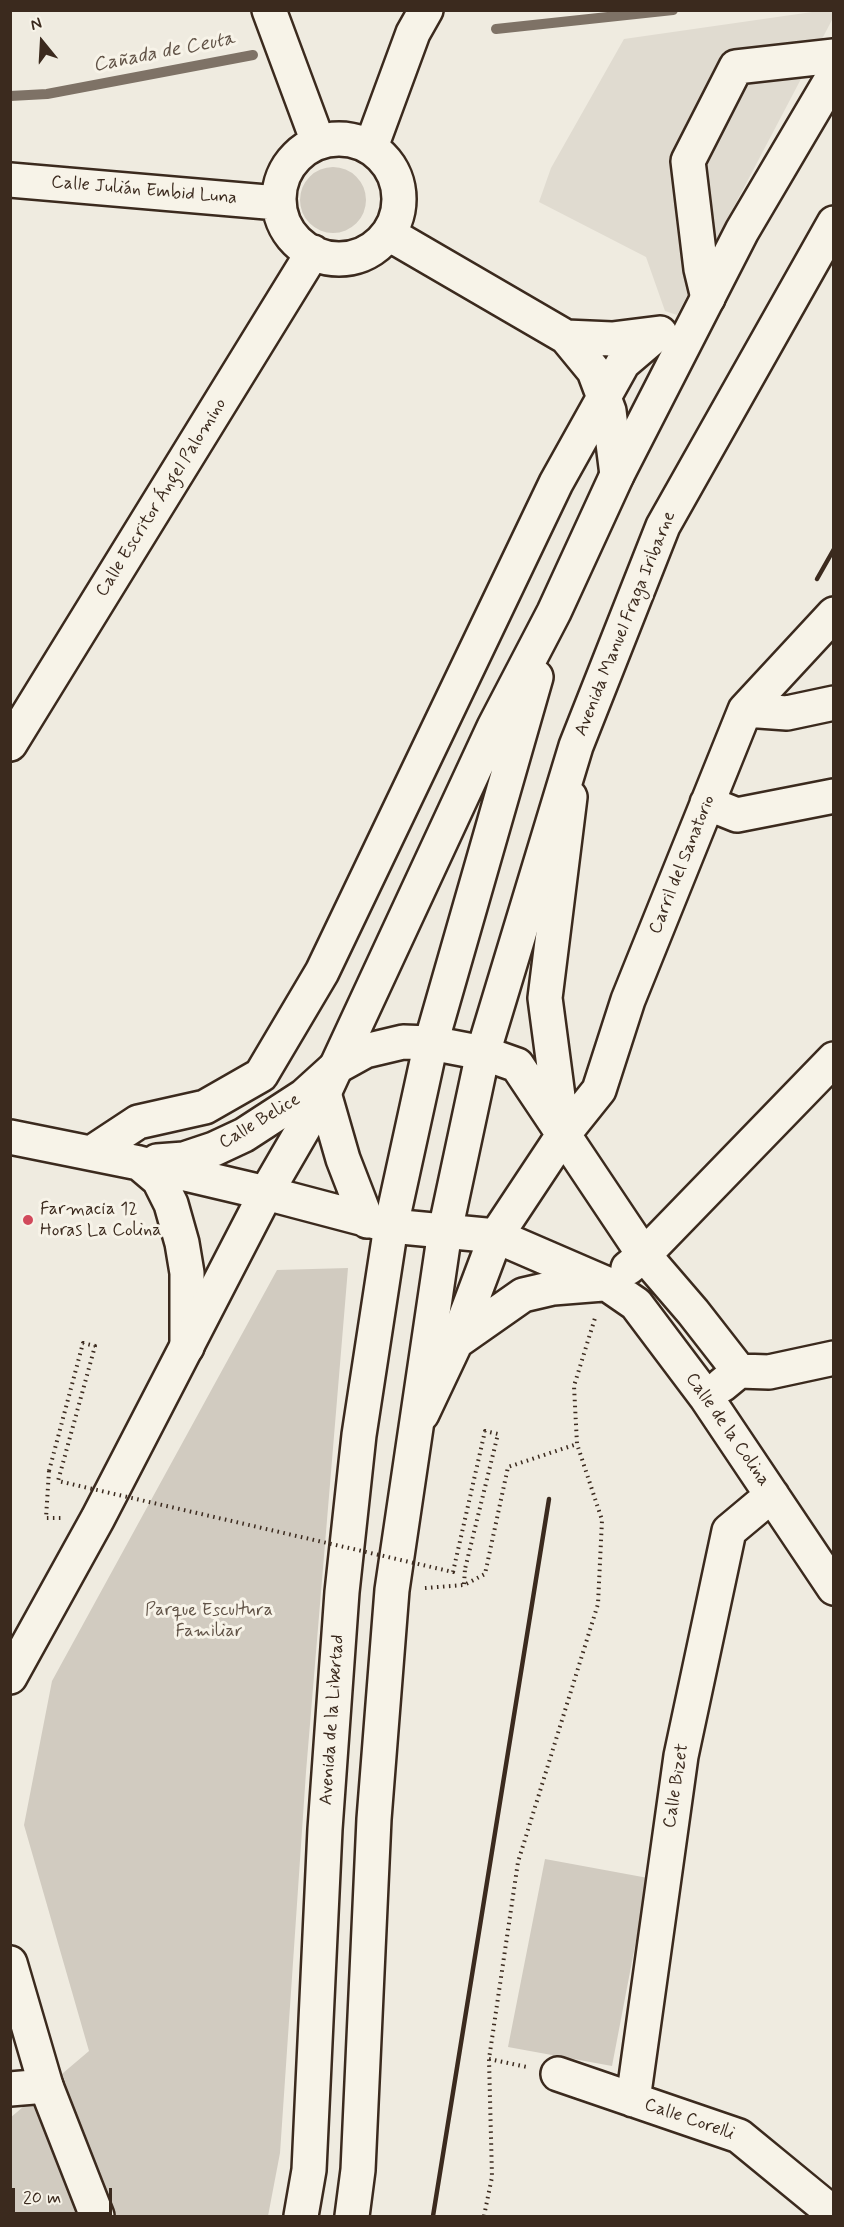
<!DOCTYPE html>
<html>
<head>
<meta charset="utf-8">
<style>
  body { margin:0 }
  #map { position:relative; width:844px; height:2227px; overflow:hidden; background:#efebe0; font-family:Mynerve,sans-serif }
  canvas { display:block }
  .frame { position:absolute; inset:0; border:12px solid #3b2a1e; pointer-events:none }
  .north { position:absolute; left:12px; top:12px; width:60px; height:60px; -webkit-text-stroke:4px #f7f3e8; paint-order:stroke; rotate:342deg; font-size:16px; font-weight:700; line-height:24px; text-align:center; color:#3b2a1e }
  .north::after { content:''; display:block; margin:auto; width:21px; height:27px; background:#3b2a1e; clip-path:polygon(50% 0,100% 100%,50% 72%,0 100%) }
  .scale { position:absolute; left:12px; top:2188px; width:100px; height:27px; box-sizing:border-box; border:3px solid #3b2a1e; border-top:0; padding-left:8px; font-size:18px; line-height:21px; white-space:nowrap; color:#3b2a1e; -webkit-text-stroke:4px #f7f3e8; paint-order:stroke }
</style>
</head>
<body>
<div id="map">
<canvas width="844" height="2227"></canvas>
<div class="frame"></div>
<div class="north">N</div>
<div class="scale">20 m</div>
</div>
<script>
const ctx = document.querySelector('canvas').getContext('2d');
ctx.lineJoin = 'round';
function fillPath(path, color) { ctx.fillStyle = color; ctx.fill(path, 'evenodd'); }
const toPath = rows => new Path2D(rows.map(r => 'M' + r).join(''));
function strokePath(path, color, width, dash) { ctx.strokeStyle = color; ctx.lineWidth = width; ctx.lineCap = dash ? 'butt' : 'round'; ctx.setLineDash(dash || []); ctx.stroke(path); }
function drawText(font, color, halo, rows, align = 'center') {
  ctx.font = font + ' Mynerve,sans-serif'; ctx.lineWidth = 6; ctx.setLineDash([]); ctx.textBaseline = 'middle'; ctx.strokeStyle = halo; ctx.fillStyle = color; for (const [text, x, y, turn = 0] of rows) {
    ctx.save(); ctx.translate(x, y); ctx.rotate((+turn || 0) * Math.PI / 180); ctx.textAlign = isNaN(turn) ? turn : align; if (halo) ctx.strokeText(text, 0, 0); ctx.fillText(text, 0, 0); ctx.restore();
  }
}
fillPath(toPath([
  [819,11,833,11,833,18,677,315,665,311,646,257,539,202,551,168,624,39]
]), '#e0dbd0');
fillPath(toPath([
  '300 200a33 33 0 1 1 66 0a33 33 0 1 1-66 0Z',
  [348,1268,306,1772,280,2153,268,2216,11,2216,10,2118,89,2051,24,1825,52,1681,277,1270],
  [545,1859,648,1878,612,2066,508,2047]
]), '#d1cbc0');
strokePath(toPath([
  [496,29,673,10],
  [10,96,47,94,253,55]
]), '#7e7266', 10);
const minor = toPath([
  [269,10,318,142],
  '279 199a60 60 0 1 1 120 0a60 60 0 1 1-120 0Z',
  [371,147,413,33,426,10],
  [10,180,278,203],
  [389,234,566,337,594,371,609,411,617,475],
  [708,298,701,269,688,161,736,67,834,56],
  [566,337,612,339,660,333],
  [745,710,787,713,834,703],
  [10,744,313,252],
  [707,803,737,815,834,796],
  [324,1093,343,1159,367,1221],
  [562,1127,545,998,570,797],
  [10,1137,139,1163,266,1193,391,1226,496,1236,607,1284,636,1304,706,1397,834,1588],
  [91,1153,138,1122,205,1107,261,1075,322,972,556,483,623,363,657,334],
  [157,1161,184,1159,214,1149,244,1135,304,1096,336,1067,365,1051,403,1042,431,1043,483,1053,517,1065,644,1255,693,1312,739,1371],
  [139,1163,159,1180,171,1204,182,1243,187,1273,187,1347],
  [628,1268,644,1255,834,1059],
  [456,1342,523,1295,553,1288,603,1284],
  [722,1385,739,1371,769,1372,834,1358],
  [422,1414,456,1342,496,1236,563,1135,599,1090,628,1000,745,710,834,614],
  [558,2074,739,2136,834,2214],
  [10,2089,46,2086],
  [633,2100,681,1756,729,1531,772,1495]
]);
const major = toPath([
  [10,1677,98,1518,266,1193,324,1093,494,727,554,612,617,475,742,231,834,75],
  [10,1963,46,2086,97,2216],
  [301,2216,309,2170,325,1829,342,1592,359,1435,391,1226,431,1043,536,677],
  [352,2216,358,2170,374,1819,392,1590,445,1231,483,1053,576,746,663,526,834,223]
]);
strokePath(minor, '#3b2a1e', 38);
strokePath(major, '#3b2a1e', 38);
strokePath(toPath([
  [49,1471,46,1518,61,1518],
  [464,1584,465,1569],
  [425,1588,464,1585,485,1574,508,1467,577,1444],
  [489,2059,527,2067],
  [484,2216,492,2177,489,2059,518,1862,598,1604,602,1520,577,1444,574,1386,595,1318]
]), '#3b2a1e', 4, [1.5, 4.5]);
strokePath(minor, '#f7f3e8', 33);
strokePath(major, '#f7f3e8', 33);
strokePath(toPath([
  [817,579,834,549],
  [433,2216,549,1499]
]), '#3b2a1e', 4.5);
strokePath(toPath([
  [49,1471,83,1343,95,1346,58,1481,453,1572,485,1431,498,1434,465,1569]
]), '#3b2a1e', 4, [1.5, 4.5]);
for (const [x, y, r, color] of [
  [28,1220,6,"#d1495b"]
]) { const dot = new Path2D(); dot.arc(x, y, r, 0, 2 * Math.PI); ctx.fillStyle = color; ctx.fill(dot); strokePath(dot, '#f7f3e8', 2); }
drawText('18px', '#3b2a1e', '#f7f3e8', [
  ["Calle Julián Embid Luna",144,191,5],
  ["Calle Escritor Ángel Palomino",162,498,-58],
  ["Avenida Manuel Fraga Iribarne",626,624,-68],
  ["Carril del Sanatorio",683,865,-68],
  ["Calle Belice",260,1122,-31],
  ["Calle de la Colina",727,1430,55],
  ["Avenida de la Libertad",333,1720,-86],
  ["Calle Bizet",677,1786,-81],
  ["Calle Corelli",689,2120,19]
]);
drawText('18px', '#3b2a1e', '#f7f3e8', [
  ["Farmacia 12",40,1210],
  ["Horas La Colina",40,1231]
], 'left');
drawText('18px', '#605246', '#f7f3e8', [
  ["Parque Escultura",209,1611],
  ["Familiar",209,1632]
]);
drawText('italic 20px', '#625448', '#f7f3e8', [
  ["Cañada de Ceuta",164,53,-11]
]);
</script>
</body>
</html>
